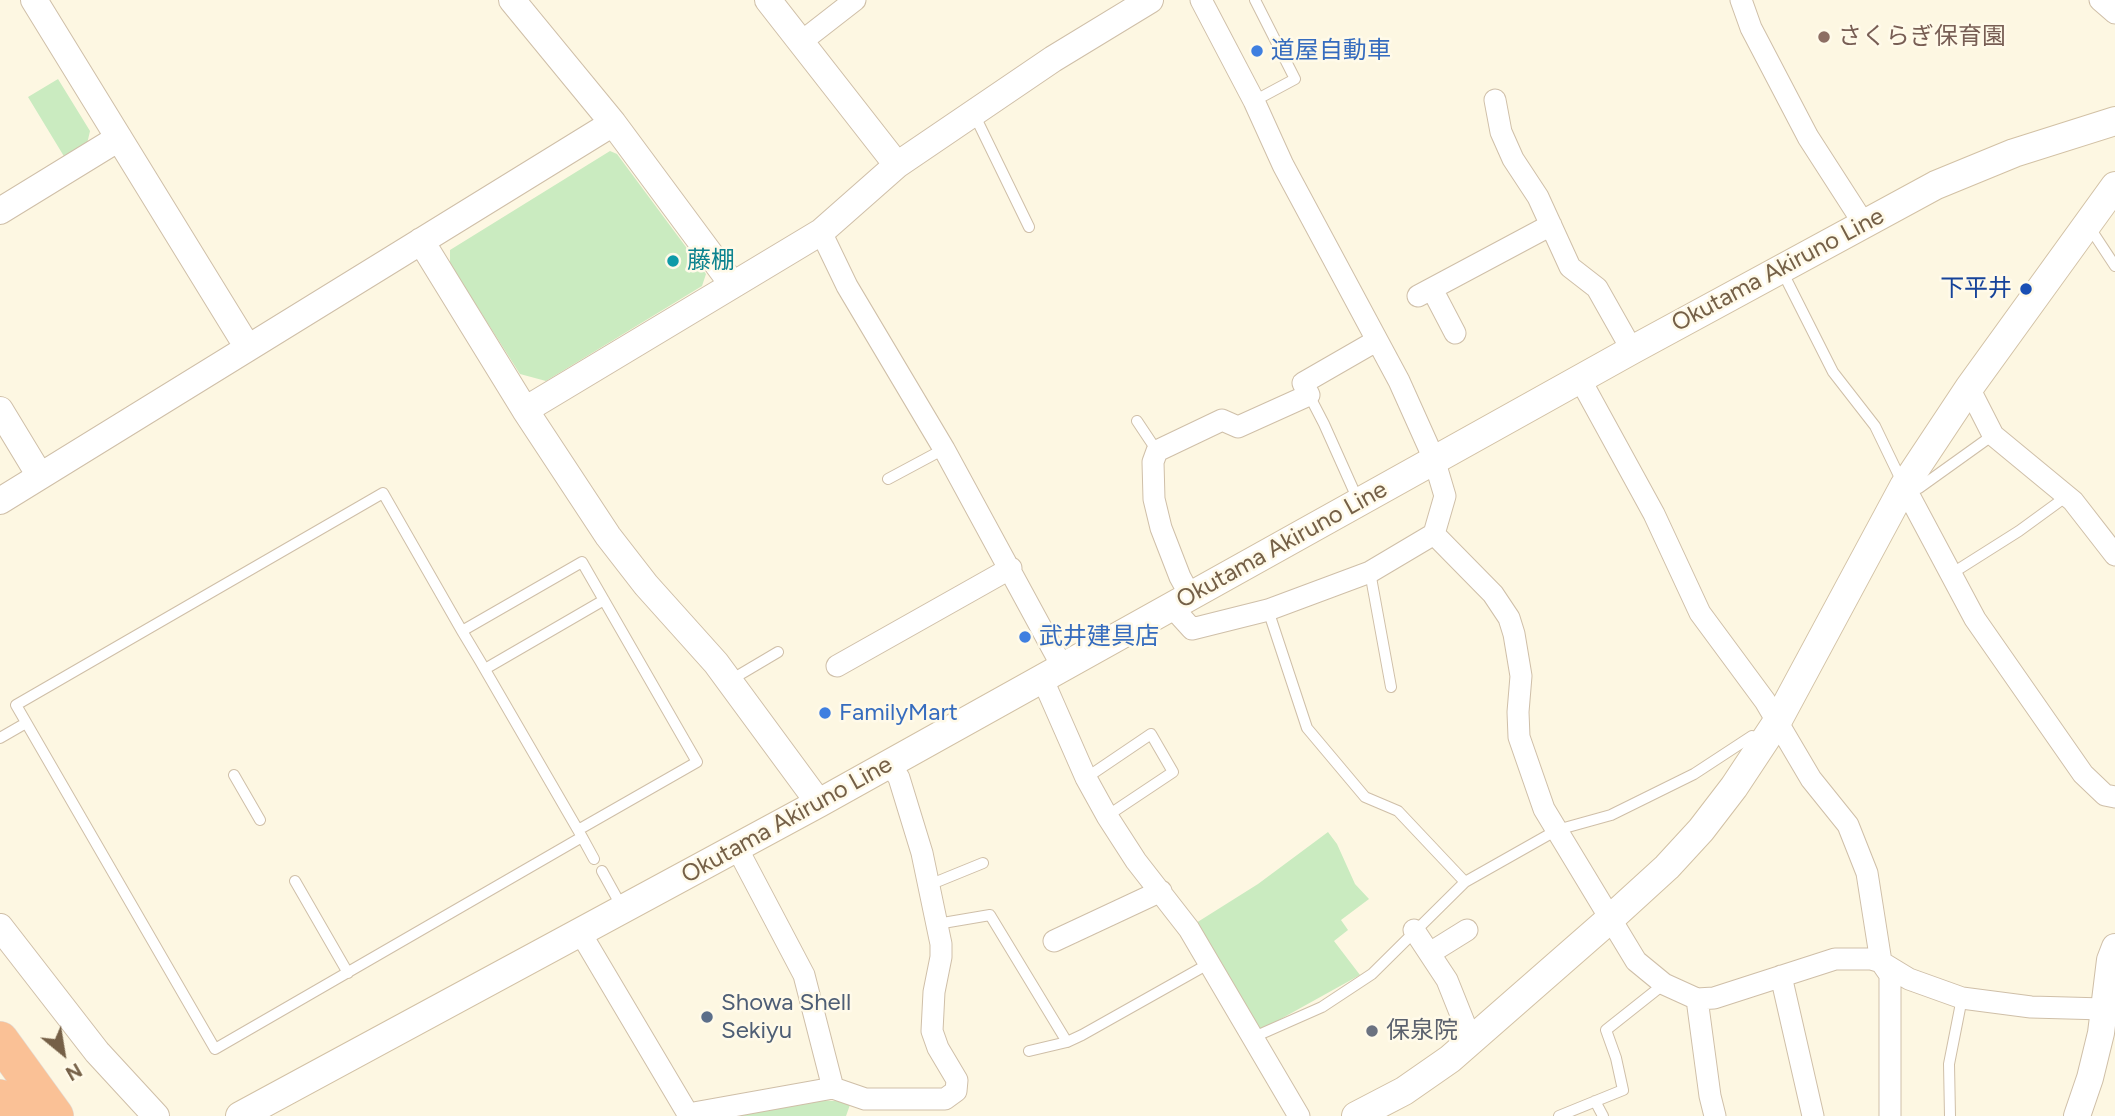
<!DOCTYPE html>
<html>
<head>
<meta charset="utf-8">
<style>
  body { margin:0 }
  #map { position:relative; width:2115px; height:1116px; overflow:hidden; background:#fdf7e2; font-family:Figtree,sans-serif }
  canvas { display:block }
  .north { position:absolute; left:28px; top:1018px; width:70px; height:70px; -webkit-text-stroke:5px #fffae9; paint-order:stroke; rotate:150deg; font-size:19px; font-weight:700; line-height:28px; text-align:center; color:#756047 }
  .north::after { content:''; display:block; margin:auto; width:24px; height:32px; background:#756047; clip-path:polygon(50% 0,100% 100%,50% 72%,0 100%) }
</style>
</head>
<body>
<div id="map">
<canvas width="2115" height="1116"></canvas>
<div class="north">N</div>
</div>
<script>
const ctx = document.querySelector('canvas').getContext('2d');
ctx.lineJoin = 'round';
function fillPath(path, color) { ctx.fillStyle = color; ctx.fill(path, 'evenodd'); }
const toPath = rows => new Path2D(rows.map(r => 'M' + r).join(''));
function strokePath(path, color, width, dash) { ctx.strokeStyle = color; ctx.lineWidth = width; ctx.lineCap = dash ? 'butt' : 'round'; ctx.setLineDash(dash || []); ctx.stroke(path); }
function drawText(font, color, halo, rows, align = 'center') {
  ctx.font = font + ' Figtree,"Noto Sans JP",sans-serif'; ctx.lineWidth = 5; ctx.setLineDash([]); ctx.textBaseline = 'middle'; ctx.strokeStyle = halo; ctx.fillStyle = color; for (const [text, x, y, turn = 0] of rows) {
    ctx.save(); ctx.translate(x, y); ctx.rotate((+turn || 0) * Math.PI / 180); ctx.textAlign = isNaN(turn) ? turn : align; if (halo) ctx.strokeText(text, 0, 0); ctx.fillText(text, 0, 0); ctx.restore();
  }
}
fillPath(toPath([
  [58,79,90,131,87,144,65,158,28,97],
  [610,151,617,154,706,274,702,286,546,381,520,374,450,264,450,250],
  [1328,832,1337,844,1355,884,1369,899,1341,920,1348,930,1334,941,1360,975,1259,1031,1196,923,1258,884],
  [802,1099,851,1102,846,1116,718,1116]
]), '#caebc0');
const service = toPath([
  [1254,101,1295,79,1255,0],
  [974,114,1029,227],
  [2088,225,2115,266],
  [1781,269,1833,372,1875,426,1902,482],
  [1309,395,1324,424,1358,500],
  [1137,421,1157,451],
  [888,479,944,449],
  [1919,488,1993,435],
  [1370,572,1391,687],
  [1951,574,2019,531,2067,496],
  [1268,610,1307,728,1365,797,1398,811,1465,882],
  [462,631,582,562,697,762,578,830],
  [485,669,604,600],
  [729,681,778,652],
  [0,738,26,723],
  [234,775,260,820],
  [1086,778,1151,734,1173,772,1107,816],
  [582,837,215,1049,16,705,383,493,462,631,480,661,578,830,582,837,594,859],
  [602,871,623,909],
  [295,881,348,973],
  [929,885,983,863],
  [937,924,990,915,1067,1042],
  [1254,1037,1322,1007,1372,974,1465,882,1557,830,1611,815,1694,774,1752,736,1763,739],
  [1029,1051,1067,1042,1082,1035,1210,963],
  [1595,1101,1603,1116],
  [1559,1116,1623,1090,1616,1058,1606,1030,1664,984],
  [1950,1116,1949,1064,1962,998]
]);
const minor = toPath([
  [1201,0,1254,101,1283,165,1399,381,1434,459,1445,496,1434,534,1493,594,1509,618,1514,634,1521,676,1518,712,1519,737,1544,809,1636,961,1664,984,1697,999,1710,1096,1715,1116],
  [1741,0,1751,28,1808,137,1864,224],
  [2100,0,2115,13],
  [801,42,855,0],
  [1495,100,1501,132,1513,159,1538,197,1570,267,1597,288,1632,350],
  [821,232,847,286,944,449,1063,668],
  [1432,289,1455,333],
  [1418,296,1551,225],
  [1580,379,1654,514,1700,613,1765,701,1811,779,1848,825,1867,873,1881,962,1890,975,1890,1116],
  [1969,388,1993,435,2073,501,2115,555],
  [1904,486,1975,619,2083,774,2105,795,2115,797],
  [1191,597,1180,577,1161,528,1154,499,1153,462,1157,451,1222,420,1238,427,1309,395,1303,383,1376,341],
  [1172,607,1192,629,1268,610,1370,572,1434,534],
  [837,666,1011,568],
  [1043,680,1086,778,1107,816,1136,861,1189,929,1299,1116],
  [737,848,804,975,833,1088],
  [1414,930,1447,980,1471,1040],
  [580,932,688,1114,833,1088,865,1099,945,1099,956,1091,957,1080,938,1048,932,1031,934,992,941,957,941,944,922,853,899,778,890,764],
  [1054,941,1161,891],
  [1430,953,1467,930],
  [1781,976,1813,1116],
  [1697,999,1714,998,1835,959,1871,959,1881,962,1909,979,1962,998,2031,1007,2104,1009]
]);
const tertiary = toPath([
  [34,0,248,348],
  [512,0,613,123,733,285],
  [768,0,897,165],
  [0,211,119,138],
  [421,241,525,410,608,536,646,585,716,663,819,803],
  [0,410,40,476],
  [525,410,821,232,897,165,1053,59,1150,0],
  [0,501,613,123],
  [0,927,97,1052,156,1116],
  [2077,1116,2090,1078,2101,1033,2110,960,2115,947]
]);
const secondary = toPath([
  [240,1116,819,803,1632,350,1936,185,2014,153,2115,121],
  [1356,1116,1404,1091,1450,1059,1610,919,1667,867,1701,830,1734,787,1777,722,1904,486,1969,388,2115,186]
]);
const motorway = toPath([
  [0,1040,55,1116],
  [0,1098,14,1116]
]);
strokePath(service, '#cfbfa8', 12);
strokePath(minor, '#cfbfa8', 23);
strokePath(tertiary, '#cfbfa8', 28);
strokePath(secondary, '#d2c1a5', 30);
strokePath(motorway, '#e1dcd7', 38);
strokePath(service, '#fff', 10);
strokePath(minor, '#fff', 21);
strokePath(tertiary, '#fff', 26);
strokePath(secondary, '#fff', 28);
strokePath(motorway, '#fac196', 37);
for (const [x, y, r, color] of [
  [1824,37,7,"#8d6e63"],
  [1257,51,7,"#3f7fe0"],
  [673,261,7,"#0f9aa8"],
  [2026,289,7,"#1a4fb4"],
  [1025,637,7,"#3f7fe0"],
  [825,713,7,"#3f7fe0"],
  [707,1017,7,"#5c6f8a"],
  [1372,1031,7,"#6b7280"]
]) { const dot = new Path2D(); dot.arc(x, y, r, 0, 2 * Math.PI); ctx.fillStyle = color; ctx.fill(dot); strokePath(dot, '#fffae9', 2.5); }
drawText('24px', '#785e54', '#fffae9', [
  ["さくらぎ保育園",1838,37]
], 'left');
drawText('24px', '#366cbe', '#fffae9', [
  ["道屋自動車",1271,51],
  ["武井建具店",1039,637],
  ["FamilyMart",839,713]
], 'left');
drawText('24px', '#0d838f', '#fffae9', [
  ["藤棚",687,261]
], 'left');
drawText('24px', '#756047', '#fffae9', [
  ["Okutama Akiruno Line",1778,270,-28],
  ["Okutama Akiruno Line",1282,545,-29],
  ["Okutama Akiruno Line",787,820,-29]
]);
drawText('24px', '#164399', '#fffae9', [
  ["下平井",2012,289]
], 'right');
drawText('24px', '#4e5e75', '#fffae9', [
  ["Showa Shell",721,1003],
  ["Sekiyu",721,1031]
], 'left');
drawText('24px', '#5b616d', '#fffae9', [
  ["保泉院",1386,1031]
], 'left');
</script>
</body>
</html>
